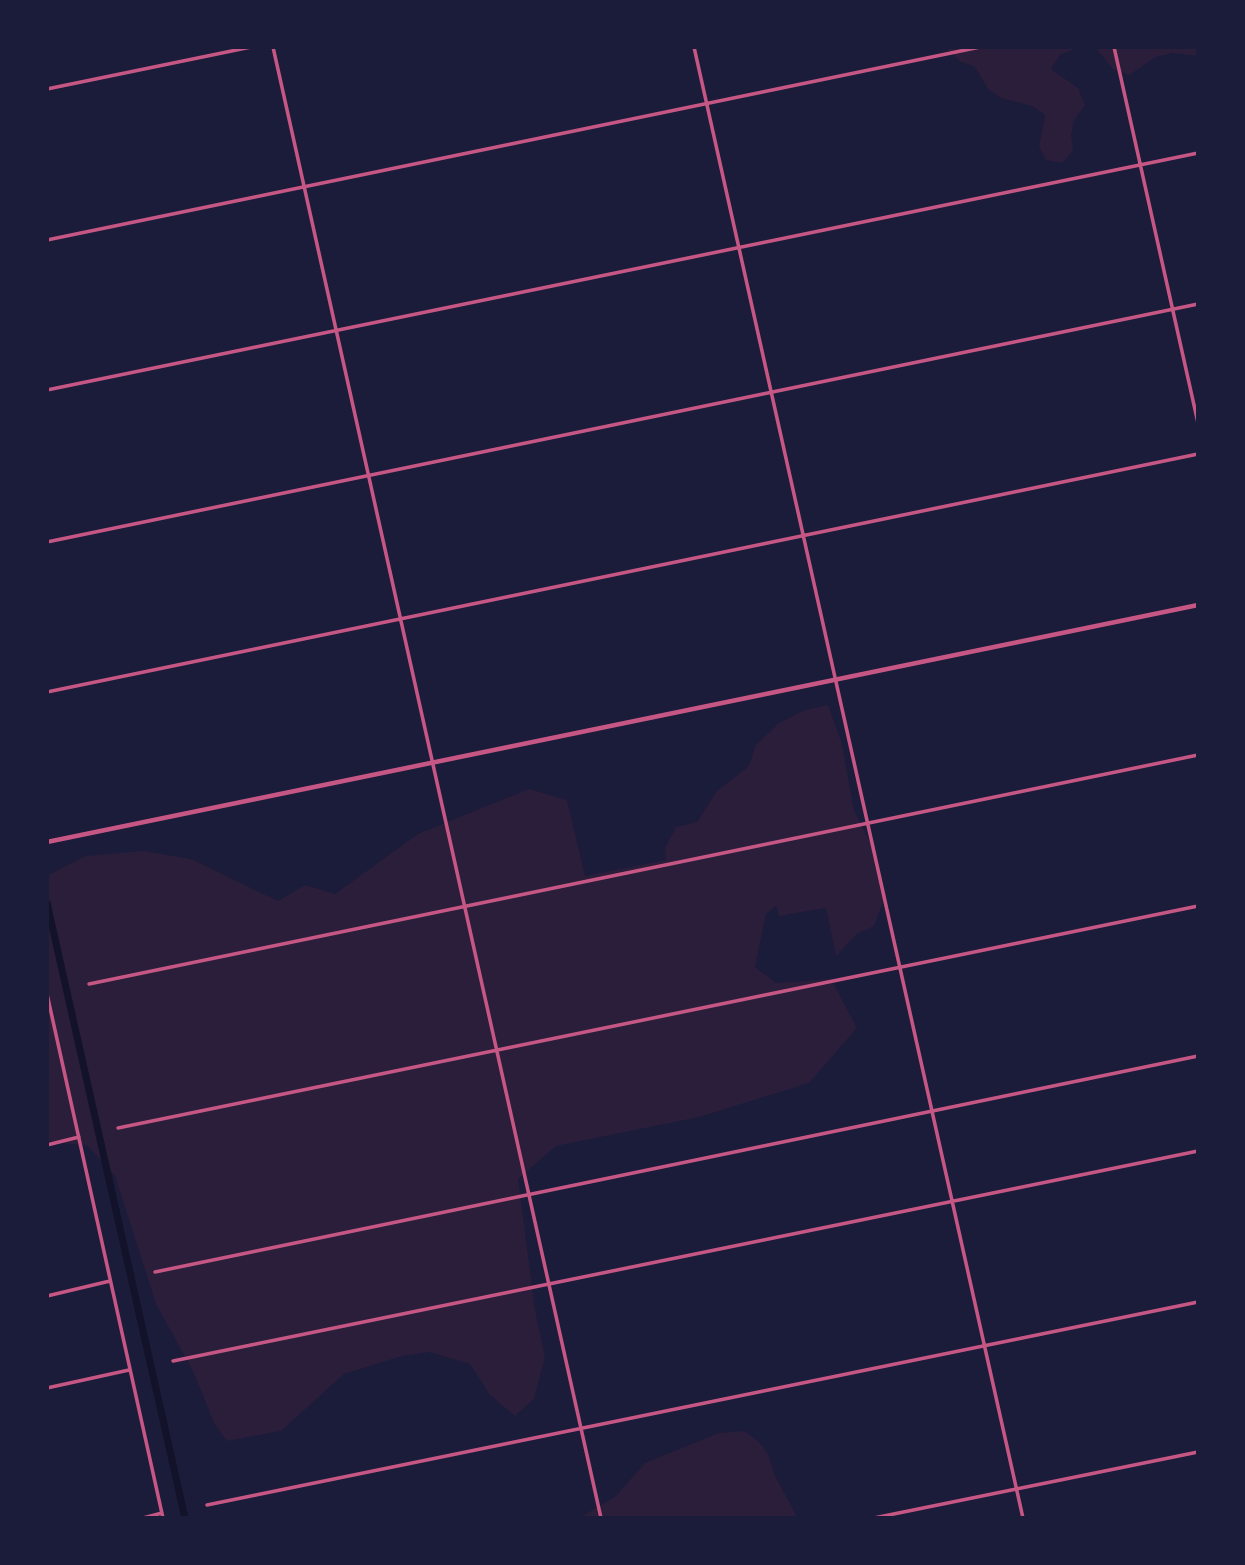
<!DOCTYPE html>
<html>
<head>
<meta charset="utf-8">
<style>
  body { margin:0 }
  #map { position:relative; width:1245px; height:1565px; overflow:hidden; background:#1b1b3a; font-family:Karla,sans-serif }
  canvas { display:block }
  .frame { position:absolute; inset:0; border:49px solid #1b1b3a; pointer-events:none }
</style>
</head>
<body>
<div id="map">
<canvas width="1245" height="1565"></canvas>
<div class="frame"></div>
</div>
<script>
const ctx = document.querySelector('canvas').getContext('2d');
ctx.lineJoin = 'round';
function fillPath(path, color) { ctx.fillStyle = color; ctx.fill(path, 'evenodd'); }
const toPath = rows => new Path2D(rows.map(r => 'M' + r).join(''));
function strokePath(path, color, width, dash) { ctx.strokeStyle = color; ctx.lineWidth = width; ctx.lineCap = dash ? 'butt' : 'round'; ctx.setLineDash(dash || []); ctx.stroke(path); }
fillPath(toPath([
  [945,47,1079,47,1060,55,1051,69,1078,88,1085,105,1074,120,1071,135,1073,151,1062,163,1046,160,1039,146,1045,115,1032,106,1001,98,988,89,975,67,960,61],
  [1095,47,1198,47,1198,56,1172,53,1156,57,1129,75,1113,69],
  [828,705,842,744,854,811,871,844,886,894,874,926,857,934,836,956,826,908,779,916,776,906,766,914,755,967,776,983,831,979,857,1028,809,1083,699,1117,556,1146,518,1179,535,1310,545,1357,534,1399,515,1416,490,1395,470,1364,429,1352,402,1356,344,1374,281,1431,227,1441,214,1423,193,1371,156,1304,115,1176,88,1146,47,1141,47,876,85,856,144,851,191,859,278,901,305,885,335,894,418,834,529,789,567,800,585,876,666,860,665,848,676,827,697,822,717,791,749,766,756,745,779,723,805,710],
  [744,1431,759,1442,768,1454,775,1476,798,1518,579,1518,615,1497,645,1463,719,1433]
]), '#2a1e3b');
strokePath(toPath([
  [47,903,185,1518]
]), '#12122b', 7);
strokePath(toPath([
  [273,47,601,1518],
  [694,47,1023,1518],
  [1114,47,1198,423],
  [47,89,251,47],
  [47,240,980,47],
  [47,390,1198,153],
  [47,542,1198,304],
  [47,692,1198,454],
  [89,984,1198,755],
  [47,994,163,1518],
  [118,1128,1198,906],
  [47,1145,79,1137],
  [155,1272,1198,1056],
  [47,1296,110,1281],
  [173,1361,1198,1151],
  [47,1388,129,1370],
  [207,1505,1198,1302],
  [143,1518,162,1513],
  [874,1518,1198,1452]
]), '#c65784', 3.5);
strokePath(toPath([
  [47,842,1198,605]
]), '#c65784', 4.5);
</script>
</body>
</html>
